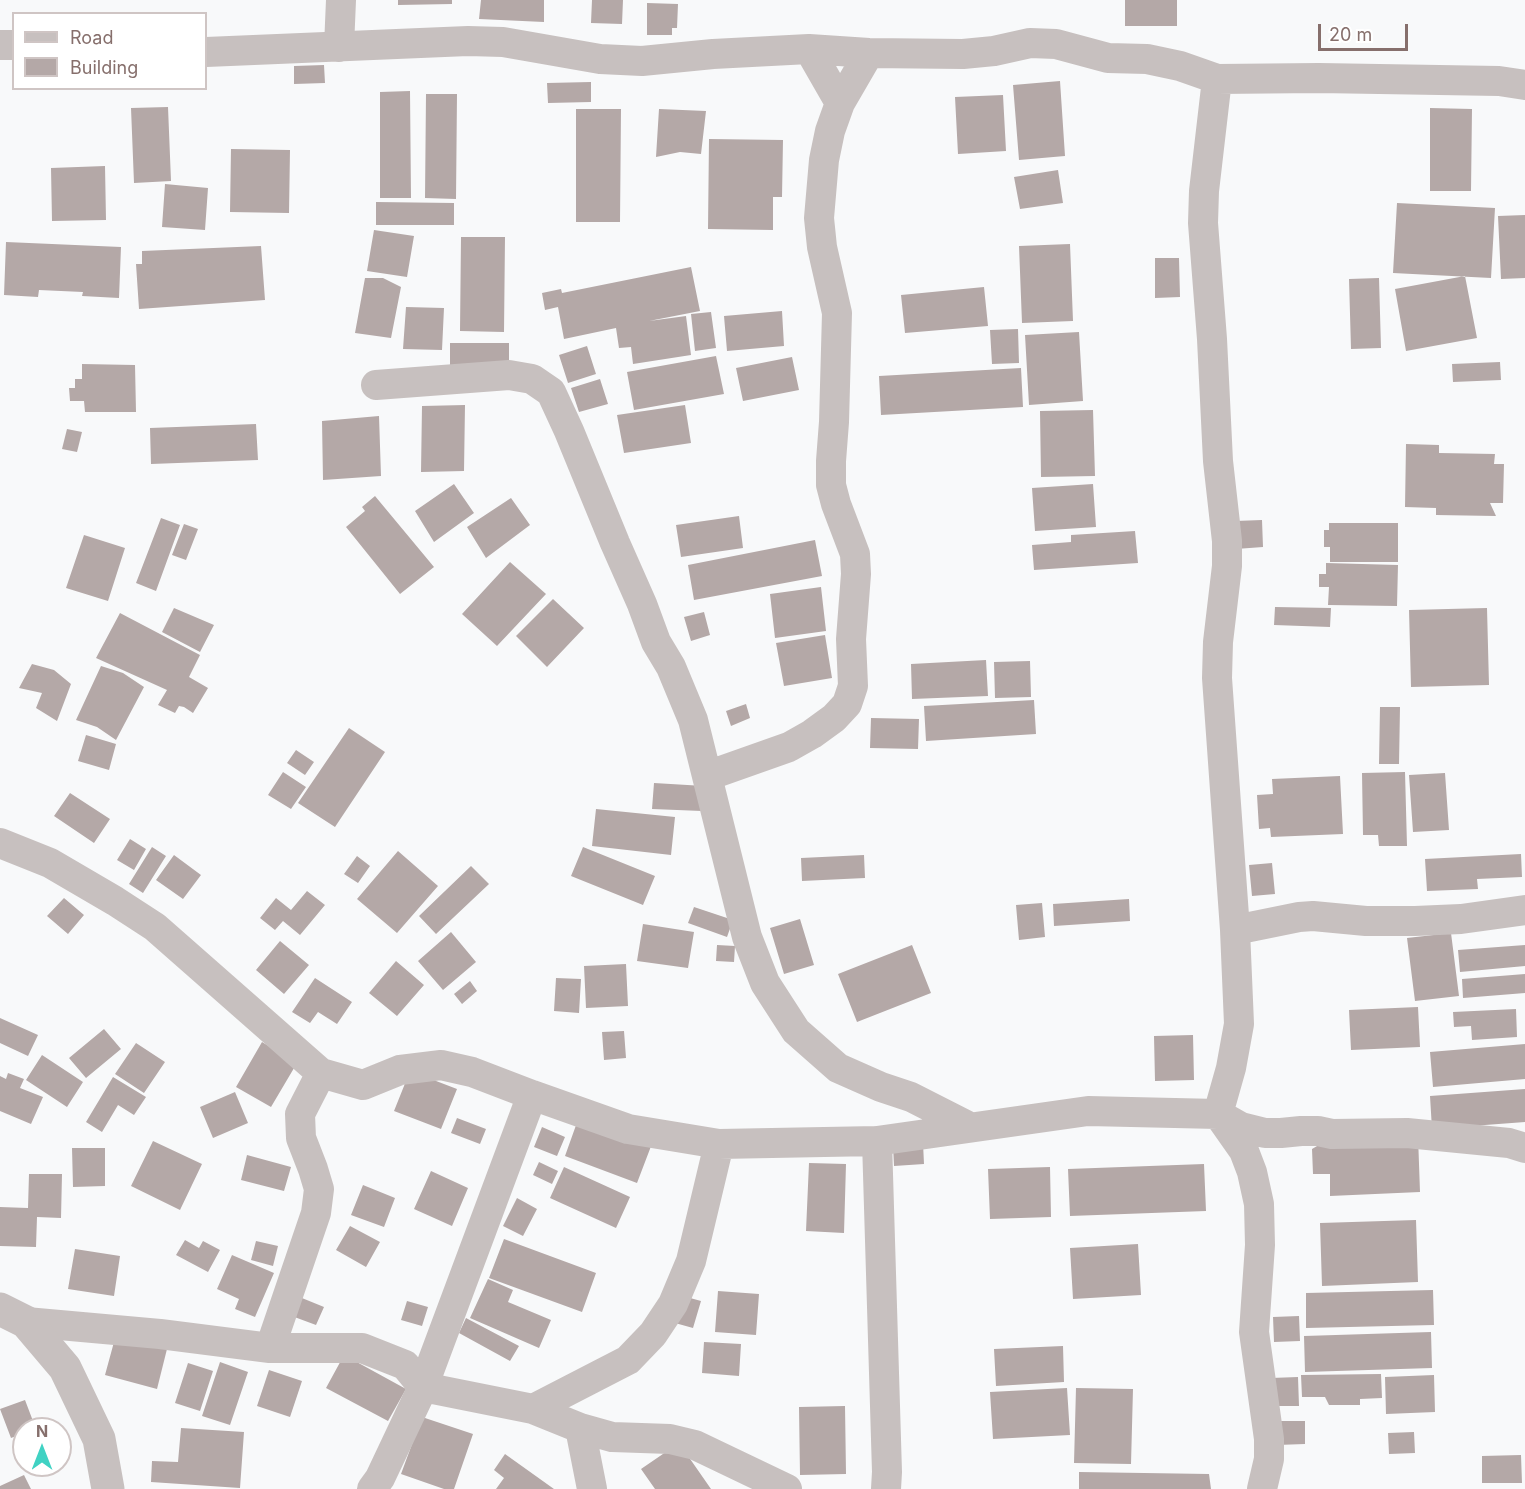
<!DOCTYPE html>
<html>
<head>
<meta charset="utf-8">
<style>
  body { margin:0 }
  #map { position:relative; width:1525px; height:1489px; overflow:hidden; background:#f8f9fa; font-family:Inter,sans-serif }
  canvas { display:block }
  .legend { position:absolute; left:12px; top:12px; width:195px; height:78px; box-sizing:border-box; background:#fff; border:2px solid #cfc5c4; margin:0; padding:8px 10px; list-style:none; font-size:18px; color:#866f6c }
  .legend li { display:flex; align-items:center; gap:12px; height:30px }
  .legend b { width:30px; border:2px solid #cfc5c4 }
  .north { position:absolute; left:12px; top:1417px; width:60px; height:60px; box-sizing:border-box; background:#fff; border:2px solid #cfc5c4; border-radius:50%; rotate:0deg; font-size:16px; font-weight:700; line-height:24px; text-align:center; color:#866f6c }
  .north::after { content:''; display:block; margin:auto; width:21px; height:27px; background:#40d2c3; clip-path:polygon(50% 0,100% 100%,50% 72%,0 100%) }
  .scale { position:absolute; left:1318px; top:24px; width:90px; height:27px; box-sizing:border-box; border:3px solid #866f6c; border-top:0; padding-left:8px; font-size:18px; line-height:21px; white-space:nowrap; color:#866f6c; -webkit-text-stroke:4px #fff; paint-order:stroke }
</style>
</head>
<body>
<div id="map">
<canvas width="1525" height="1489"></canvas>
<ul class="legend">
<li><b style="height:8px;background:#c7c0bf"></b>Road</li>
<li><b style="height:16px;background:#b4a8a7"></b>Building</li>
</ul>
<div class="north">N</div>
<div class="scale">20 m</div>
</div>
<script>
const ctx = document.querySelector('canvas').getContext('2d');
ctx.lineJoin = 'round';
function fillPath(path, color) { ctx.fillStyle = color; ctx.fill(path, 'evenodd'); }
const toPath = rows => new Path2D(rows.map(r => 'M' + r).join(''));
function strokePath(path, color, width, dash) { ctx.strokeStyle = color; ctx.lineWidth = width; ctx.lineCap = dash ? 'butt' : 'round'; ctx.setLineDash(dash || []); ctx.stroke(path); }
fillPath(toPath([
  [398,0,452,0,452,4,398,5],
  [481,0,544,0,544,22,479,19],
  [592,0,623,0,622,24,591,23],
  [1125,0,1177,0,1177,26,1125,26],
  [647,3,678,4,677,28,672,28,672,35,647,35],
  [324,65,325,83,294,84,294,66],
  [1060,81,1065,156,1019,160,1013,85],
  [591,82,591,102,548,103,547,83],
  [410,91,411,198,380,198,380,92],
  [426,94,457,94,456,199,425,198],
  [1003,95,1006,151,958,154,955,97],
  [168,107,171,181,134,183,131,108],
  [1430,108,1472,109,1471,191,1430,191],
  [576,109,621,109,620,222,576,222],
  [659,109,706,111,701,154,680,152,656,157],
  [709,139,783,140,782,197,773,197,773,230,708,229],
  [231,149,290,150,289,213,230,212],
  [105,166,106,220,52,221,51,168],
  [1058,170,1063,203,1020,209,1014,177],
  [165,184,208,188,205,230,162,227],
  [376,202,454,203,454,225,376,225],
  [1397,203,1495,208,1491,278,1393,273],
  [1525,215,1525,278,1501,279,1498,216],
  [374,230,414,236,407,277,367,271],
  [461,237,505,237,504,332,460,331],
  [6,242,121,247,119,298,82,296,83,292,39,290,38,297,4,295],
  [1070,244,1073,321,1022,323,1019,246],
  [261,246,265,300,139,309,136,264,142,264,142,251],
  [1155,258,1179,258,1180,297,1155,298],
  [691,267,700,311,649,321,686,316,691,355,633,364,631,347,619,348,616,328,564,339,558,307,545,310,542,293,561,289,562,293],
  [1465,276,1477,338,1406,351,1395,289],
  [365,278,383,278,401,287,391,338,355,333],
  [1379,278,1381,348,1351,349,1349,279],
  [984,287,988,326,905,333,901,295],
  [406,307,444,308,442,350,403,349],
  [782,311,784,346,727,351,724,316],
  [711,312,716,348,695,351,691,314],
  [1018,329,1019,363,992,364,990,330],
  [1079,332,1083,401,1029,405,1025,335],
  [450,343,509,343,509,365,450,365],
  [587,346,596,374,568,383,559,355],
  [716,356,724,394,634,410,627,372],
  [792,357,799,390,743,401,736,368],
  [1500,362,1501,380,1453,382,1452,364],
  [82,364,135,365,136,412,85,412,84,401,70,401,69,388,75,388,75,379,82,379],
  [1021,368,1023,407,881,415,879,376],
  [600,379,608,404,579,412,571,388],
  [465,405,464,471,421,472,422,406],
  [685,405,691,443,624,453,617,415],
  [1093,410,1095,476,1041,477,1040,411],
  [379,416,381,476,323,480,322,421],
  [256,424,258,460,151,464,150,428],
  [67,429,82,432,77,452,62,449],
  [1406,444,1439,445,1439,453,1495,454,1494,464,1504,464,1503,503,1490,503,1496,516,1436,515,1436,508,1405,507],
  [454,484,474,513,434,542,415,511],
  [1093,484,1096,527,1035,531,1032,488],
  [375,496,434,567,400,594,346,527,365,511,362,507],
  [511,498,530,525,486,558,467,527],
  [739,516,743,548,681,557,676,525],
  [161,518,180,525,156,591,136,583],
  [1262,520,1263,547,1236,549,1235,521],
  [1329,523,1398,523,1398,562,1330,562,1330,547,1324,547,1324,530,1329,530],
  [184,524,198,529,186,560,172,555],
  [1135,531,1138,563,1034,570,1032,545,1071,542,1071,535],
  [84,535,125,548,108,601,66,588],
  [815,540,822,576,694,600,688,565],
  [510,562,546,594,497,646,462,614],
  [1326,563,1398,565,1397,606,1328,605,1329,587,1319,587,1319,574,1326,574],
  [821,587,826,631,775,638,770,594],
  [553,599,584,628,547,667,516,636],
  [1275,607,1331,608,1330,627,1274,625],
  [174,608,214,625,200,652,162,632],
  [1487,608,1489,685,1411,687,1409,610],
  [704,612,710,635,691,641,684,617],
  [120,613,200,655,189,677,208,688,193,713,184,707,179,706,175,713,158,705,167,690,96,658],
  [825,635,832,678,784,686,776,643],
  [986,660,988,696,912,699,911,664],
  [1030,661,1031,697,995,698,994,662],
  [32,664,54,670,71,684,57,721,36,708,42,693,19,688],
  [101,666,123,673,144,687,116,740,97,727,76,720],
  [1034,700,1036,734,926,741,924,706],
  [746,704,750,718,731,726,726,711],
  [1380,707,1400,707,1399,764,1379,764],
  [871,718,919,719,918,749,870,748],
  [349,728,385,752,335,827,298,803],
  [86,735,116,744,109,770,78,761],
  [296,750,314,762,305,775,287,763],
  [283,772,306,787,291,809,268,795],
  [1405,772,1407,846,1379,846,1378,835,1363,835,1362,773],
  [1445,773,1449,830,1413,832,1409,775],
  [1340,776,1343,834,1271,837,1270,828,1259,829,1257,795,1273,794,1272,779],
  [654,783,704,786,702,811,652,809],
  [70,793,110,819,94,843,54,816],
  [596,809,675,817,671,855,592,846],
  [130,839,146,849,134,870,117,860],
  [152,847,166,856,143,893,129,884],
  [583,847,655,876,643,905,571,876],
  [398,851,438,886,397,933,357,899],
  [1521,854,1522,877,1477,879,1478,889,1427,891,1425,859],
  [174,855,201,875,183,899,156,880],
  [864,855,865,878,802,881,801,858],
  [357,856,370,866,358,883,344,874],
  [1272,863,1275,894,1252,896,1249,865],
  [471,866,489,884,436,934,419,916],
  [307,891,325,905,300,935,283,921,275,930,260,918,276,898,291,910],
  [64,898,84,915,68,934,47,916],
  [1129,899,1130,921,1054,926,1053,904],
  [1042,903,1045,937,1019,940,1016,905],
  [694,907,733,920,727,937,688,923],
  [800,919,814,965,784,974,770,928],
  [643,924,694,932,688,968,637,961],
  [451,932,476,962,443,990,418,961],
  [1451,933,1459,996,1415,1001,1407,938],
  [280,941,309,965,284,994,256,970],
  [717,945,735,946,734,962,716,961],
  [912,945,931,993,857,1022,838,974],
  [1525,945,1525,966,1460,972,1458,950],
  [396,961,424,985,397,1016,369,993],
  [626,964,628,1006,586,1008,584,966],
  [1525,974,1525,993,1463,998,1462,979],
  [315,978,352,1002,337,1024,318,1012,310,1023,292,1012],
  [556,978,581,979,579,1013,554,1011],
  [470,981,477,991,462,1004,454,994],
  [1418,1007,1420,1047,1351,1050,1349,1010],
  [1516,1009,1517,1037,1472,1040,1471,1026,1454,1027,1453,1012],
  [0,1018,38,1035,28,1056,0,1043],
  [104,1029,121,1049,86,1078,69,1058],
  [624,1031,626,1058,604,1060,602,1032],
  [1193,1035,1194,1080,1155,1081,1154,1036],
  [262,1042,297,1063,271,1107,236,1087],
  [136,1043,165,1062,144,1093,115,1074],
  [1525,1044,1525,1079,1433,1087,1430,1052],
  [42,1055,83,1082,67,1107,26,1080],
  [410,1071,457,1089,441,1129,394,1111],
  [8,1073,24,1079,20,1088,43,1097,31,1124,0,1111,0,1076,6,1079],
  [113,1077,146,1097,134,1115,118,1105,102,1132,86,1122],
  [1525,1089,1525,1122,1432,1129,1430,1096],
  [235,1092,248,1123,213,1138,200,1107],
  [580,1114,653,1141,637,1183,565,1156],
  [457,1118,486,1129,480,1144,451,1133],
  [542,1127,565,1137,557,1156,534,1147],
  [1418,1136,1420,1192,1330,1196,1330,1174,1313,1174,1312,1149,1329,1139],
  [153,1141,202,1164,180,1210,131,1186],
  [923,1143,924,1164,894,1166,893,1145],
  [72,1148,105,1148,105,1186,73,1187],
  [247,1155,291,1167,284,1191,241,1180],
  [539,1162,558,1171,552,1184,533,1175],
  [809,1163,846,1164,844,1233,806,1231],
  [1204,1164,1206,1211,1070,1216,1068,1169],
  [564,1167,630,1197,616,1228,550,1198],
  [1050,1167,1051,1217,990,1219,988,1169],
  [431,1171,468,1188,452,1226,414,1209],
  [29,1174,62,1174,61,1218,37,1217,36,1247,0,1246,0,1207,28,1208],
  [363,1185,395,1198,384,1227,351,1215],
  [517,1198,537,1209,523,1236,503,1226],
  [1416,1220,1418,1282,1322,1286,1320,1223],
  [350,1226,380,1242,366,1267,336,1250],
  [504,1239,596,1273,582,1312,489,1278],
  [185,1240,199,1248,203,1241,220,1250,208,1272,176,1255],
  [256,1241,278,1246,273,1266,251,1260],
  [1138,1244,1141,1295,1073,1299,1070,1248],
  [75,1249,120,1256,114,1296,68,1289],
  [232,1255,274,1273,255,1317,235,1309,239,1299,217,1289],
  [488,1279,513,1290,508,1302,551,1320,539,1348,470,1318],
  [1433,1290,1434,1325,1306,1328,1306,1293],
  [718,1291,759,1294,756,1335,715,1332],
  [297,1296,324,1307,316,1325,289,1315],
  [683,1296,701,1301,693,1328,675,1323],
  [407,1301,428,1307,422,1326,401,1320],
  [1299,1316,1300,1341,1274,1342,1273,1317],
  [466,1318,519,1346,510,1361,459,1333],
  [117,1331,168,1345,157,1389,105,1375],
  [1431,1332,1432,1368,1305,1372,1304,1336],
  [704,1342,741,1344,739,1376,702,1373],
  [1063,1346,1064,1382,996,1386,994,1349],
  [344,1355,406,1389,388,1421,326,1388],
  [220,1362,248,1372,230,1425,202,1416],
  [188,1363,213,1371,200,1411,175,1403],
  [269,1370,302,1381,290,1417,257,1406],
  [1381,1374,1382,1398,1360,1399,1360,1405,1329,1405,1325,1397,1302,1397,1301,1375],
  [1434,1375,1435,1412,1386,1414,1385,1377],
  [1298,1377,1299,1406,1272,1406,1271,1378],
  [1067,1388,1070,1435,993,1439,990,1392],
  [1076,1388,1133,1389,1131,1464,1074,1463],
  [25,1400,36,1429,24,1429,24,1433,11,1438,0,1409],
  [845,1406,846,1474,800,1475,799,1407],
  [422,1417,473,1434,454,1489,444,1489,401,1474],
  [1277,1421,1305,1421,1305,1444,1277,1445],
  [181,1428,244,1432,240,1488,151,1482,152,1461,178,1462],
  [1414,1432,1415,1453,1389,1454,1388,1433],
  [679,1443,711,1489,655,1489,641,1469],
  [505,1454,554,1489,496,1489,504,1478,494,1470],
  [1521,1455,1522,1483,1482,1483,1482,1456],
  [1079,1472,1209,1474,1211,1489,1079,1489],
  [24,1475,31,1489,0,1489,0,1486]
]), '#b4a8a7');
strokePath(toPath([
  [0,45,14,45],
  [339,47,341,0],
  [809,49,840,103],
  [206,52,468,41,503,42,600,59,642,61,713,54,809,49,869,53,963,54,994,51,1030,43,1056,44,1108,58,1147,59,1180,66,1217,79,1319,78,1499,81,1525,85],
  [1217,79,1204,191,1203,223,1212,339,1218,461,1227,541,1227,566,1218,642,1217,678,1235,930,1239,1024,1231,1068,1218,1114,1244,1151,1252,1172,1259,1204,1260,1245,1254,1332,1269,1439,1269,1459,1262,1489],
  [376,385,509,375,532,379,551,392,569,431,615,543,642,604,656,642,671,667,693,720,747,937,765,983,796,1031,838,1068,881,1087,911,1097,970,1127],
  [707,776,789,747,812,734,834,718,847,704,853,686,851,639,856,574,855,554,836,504,831,485,831,461,834,422,837,313,822,247,819,218,824,160,830,131,840,103,869,53],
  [0,843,50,863,115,901,155,927,321,1073,363,1085,400,1070,441,1065,472,1072,532,1095,628,1129,719,1144,877,1141,1088,1111,1218,1114,1241,1127,1265,1133,1281,1133,1301,1131,1318,1131,1332,1134,1407,1133,1509,1143,1525,1148],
  [1235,930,1299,917,1313,916,1366,921,1415,921,1461,919,1525,910],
  [877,1141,887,1472,886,1489],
  [26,1322,160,1334,270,1348,362,1348,405,1365,423,1387,533,1409,580,1428,612,1437,670,1439,695,1445,787,1489],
  [270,1348,316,1213,319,1189,313,1169,301,1138,300,1114,321,1073],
  [533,1409,628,1360,653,1334,673,1304,691,1261,719,1144],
  [580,1428,592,1489],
  [372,1489,380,1478,423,1387,532,1095]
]), '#c7c0bf', 30);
strokePath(toPath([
  [0,1309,26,1322,65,1368,99,1439,108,1489]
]), '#c7c0bf', 33);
</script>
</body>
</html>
